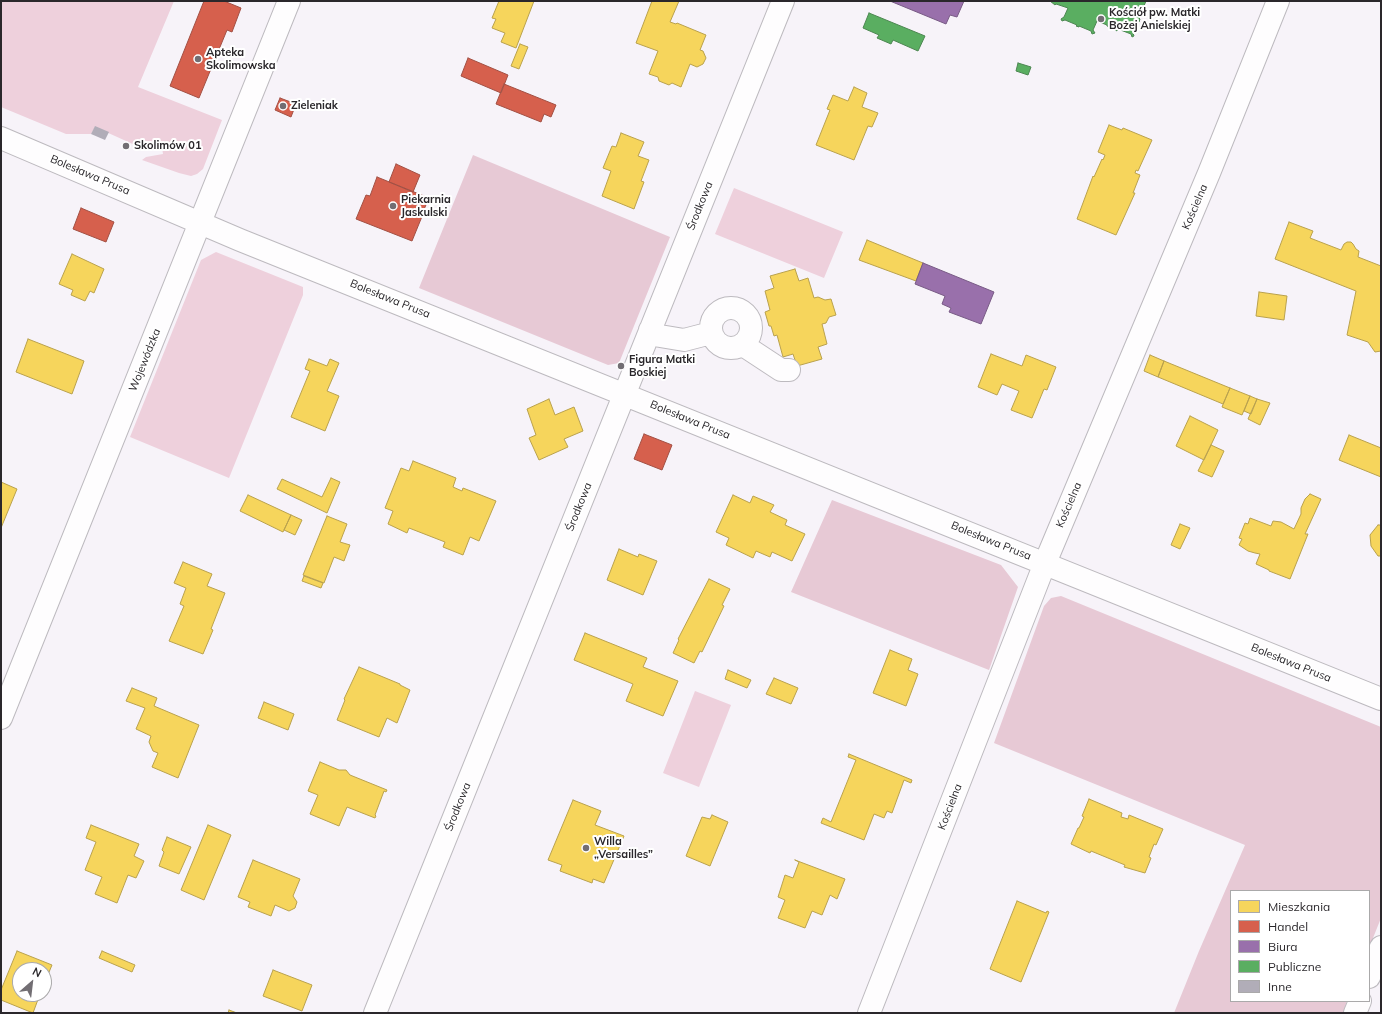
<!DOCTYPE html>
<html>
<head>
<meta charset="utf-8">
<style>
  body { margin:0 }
  #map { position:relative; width:1382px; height:1014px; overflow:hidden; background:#f7f3f9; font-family:Mulish,sans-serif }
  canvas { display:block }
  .frame { position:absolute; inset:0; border:2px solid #2a272b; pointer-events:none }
  .legend { position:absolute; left:1230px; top:890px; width:140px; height:112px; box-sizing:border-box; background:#fff; border:1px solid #aaa9aa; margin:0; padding:5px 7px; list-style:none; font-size:12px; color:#2a272b }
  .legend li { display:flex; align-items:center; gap:8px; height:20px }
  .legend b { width:20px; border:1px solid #aaa9aa }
  .north { position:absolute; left:12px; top:962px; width:40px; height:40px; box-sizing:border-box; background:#fff; border:1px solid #aaa9aa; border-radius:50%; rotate:28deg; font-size:11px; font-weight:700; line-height:16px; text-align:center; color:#2a272b }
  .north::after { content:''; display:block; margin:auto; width:14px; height:18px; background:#726e73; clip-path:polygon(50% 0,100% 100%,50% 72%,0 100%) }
</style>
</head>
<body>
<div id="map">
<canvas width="1382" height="1014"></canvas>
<div class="frame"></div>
<ul class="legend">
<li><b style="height:11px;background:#f6d55c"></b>Mieszkania</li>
<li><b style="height:11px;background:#d6604d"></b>Handel</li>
<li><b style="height:11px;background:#9970ab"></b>Biura</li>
<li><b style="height:11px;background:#5aae61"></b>Publiczne</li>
<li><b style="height:11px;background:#b1adb8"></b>Inne</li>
</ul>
<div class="north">N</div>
</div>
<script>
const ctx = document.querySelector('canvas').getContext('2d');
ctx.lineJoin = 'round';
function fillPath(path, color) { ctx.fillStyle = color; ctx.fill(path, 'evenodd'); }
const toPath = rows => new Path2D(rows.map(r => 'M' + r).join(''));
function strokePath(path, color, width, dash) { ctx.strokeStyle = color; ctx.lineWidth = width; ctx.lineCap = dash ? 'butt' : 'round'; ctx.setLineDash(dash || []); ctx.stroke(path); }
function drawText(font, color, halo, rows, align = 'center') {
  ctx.font = font + ' Mulish,sans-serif'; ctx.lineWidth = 4; ctx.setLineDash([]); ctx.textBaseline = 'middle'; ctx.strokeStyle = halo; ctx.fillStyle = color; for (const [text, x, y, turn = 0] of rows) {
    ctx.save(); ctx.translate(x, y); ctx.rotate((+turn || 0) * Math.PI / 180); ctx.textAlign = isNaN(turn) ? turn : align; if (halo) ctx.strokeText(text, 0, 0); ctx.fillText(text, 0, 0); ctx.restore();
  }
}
fillPath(toPath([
  [1,1,174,1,138,87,222,120,203,169,197,174,191,176,179,173,142,160,146,157,163,154,162,147,146,150,95,127,91,134,66,134,1,107],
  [734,188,843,232,824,278,715,234],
  [216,252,303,287,303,295,229,478,130,437,201,260],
  [695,691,731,705,699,787,663,773]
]), '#eed0dc');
fillPath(toPath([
  [473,155,670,237,619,363,608,365,419,288],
  [832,500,1001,565,1018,587,989,670,791,592],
  [1061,596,1381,727,1381,918,1369,948,1369,891,1231,891,1231,1001,1347,1001,1343,1013,1174,1013,1199,951,1245,845,994,743,1044,606,1051,598]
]), '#e7c9d5');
const homes = toPath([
  [499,1,534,1,516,48,501,42,505,33,492,28,496,19,492,18,499,1],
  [652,1,679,1,670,22,676,24,677,23,706,35,700,50,703,51,706,58,703,64,697,67,690,64,681,87,672,83,669,85,659,81,658,77,649,74,658,51,636,43,652,1],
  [520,44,528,47,519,69,511,66,520,44],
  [854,87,867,93,862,107,878,113,872,127,868,126,854,160,816,145,830,110,827,109,833,95,848,101,854,87],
  [1109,125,1122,130,1123,128,1152,140,1138,171,1136,170,1135,173,1140,175,1133,193,1135,193,1116,235,1077,219,1093,176,1094,177,1102,159,1103,160,1105,155,1098,152,1109,125],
  [621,133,644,142,638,156,649,160,641,181,644,182,634,209,602,196,611,171,603,168,612,146,616,147,621,133],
  [1289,222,1313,231,1310,238,1341,250,1344,244,1347,242,1351,242,1353,244,1356,249,1359,251,1358,257,1381,266,1381,351,1375,352,1368,342,1347,335,1356,291,1275,259,1289,222],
  [867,240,923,263,916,281,859,260,867,240],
  [72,254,104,269,94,293,90,291,85,301,71,295,73,290,59,284,72,254],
  [795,269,799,281,808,278,814,298,818,297,825,300,831,299,836,315,829,317,826,323,822,324,827,344,818,347,822,359,797,366,793,354,783,357,777,335,774,336,771,326,769,326,765,312,770,310,765,291,774,288,770,276,795,269],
  [1259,292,1287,296,1284,320,1256,316,1259,292],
  [28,339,84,361,72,394,16,372,28,339],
  [991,354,1022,366,1026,355,1056,367,1047,390,1044,389,1032,418,1011,410,1019,391,1002,384,997,395,978,387,991,354],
  [1150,355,1164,361,1158,377,1144,371,1150,355],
  [309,359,327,366,330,359,339,363,327,391,339,396,325,431,291,417,310,371,305,369,309,359],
  [1164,361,1230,388,1223,404,1158,377,1164,361],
  [1230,388,1250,396,1242,415,1222,407,1230,388],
  [1250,396,1257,399,1251,414,1244,411,1250,396],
  [549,399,555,415,574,407,583,431,564,439,568,447,539,460,529,438,536,435,527,409,549,399],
  [1257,399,1270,403,1260,425,1248,419,1257,399],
  [1190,416,1218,430,1204,460,1176,446,1190,416],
  [1349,435,1381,448,1381,477,1339,460,1349,435],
  [1211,445,1224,451,1212,477,1198,471,1211,445],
  [413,461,456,478,453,487,462,491,463,488,496,501,479,541,470,537,463,555,443,547,445,542,409,528,407,533,388,524,393,511,385,508,401,468,409,471,413,461],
  [331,478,340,482,327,513,277,489,282,479,322,497,331,478],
  [1,482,17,489,1,528,1,482],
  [1310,494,1321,499,1305,534,1308,534,1290,579,1269,571,1269,570,1256,564,1260,554,1255,553,1248,551,1239,545,1242,539,1239,538,1245,523,1248,524,1250,518,1271,526,1273,521,1281,522,1294,529,1301,514,1301,508,1305,499,1310,494],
  [248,495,291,515,283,532,240,511,248,495],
  [733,495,750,503,753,496,774,505,770,512,787,520,785,525,805,534,792,561,772,552,770,557,756,551,753,558,726,545,729,538,716,532,733,495],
  [291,515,302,520,295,535,284,530,291,515],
  [327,516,347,524,340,542,350,545,344,561,334,557,324,583,303,575,327,516],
  [1180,524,1190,528,1180,549,1171,545,1180,524],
  [1378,525,1381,525,1381,556,1378,556,1371,546,1370,535,1378,525],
  [619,549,638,557,639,554,657,561,643,595,607,580,619,549],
  [183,562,212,574,207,586,225,593,211,629,213,630,203,654,169,641,184,606,180,604,186,588,174,583,183,562],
  [304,576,323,583,321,588,302,581,304,576],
  [709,579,730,589,722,605,724,606,702,652,700,651,694,663,673,653,679,640,678,639,709,579],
  [585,633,647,658,643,667,678,681,663,716,626,701,633,684,574,660,585,633],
  [890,650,912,659,908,670,918,674,906,706,873,693,890,650],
  [359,667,400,684,400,685,410,690,397,723,387,718,379,737,337,720,345,700,344,699,359,667],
  [728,670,751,680,747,688,725,679,728,670],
  [774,678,798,688,791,704,766,694,774,678],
  [132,688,157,698,154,706,199,725,178,778,152,767,158,753,153,751,149,742,151,736,136,729,145,708,126,701,132,688],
  [264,702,294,714,288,730,258,718,264,702],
  [849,754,912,780,911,783,904,780,892,813,887,811,884,818,874,814,864,840,821,823,823,818,831,822,856,760,848,757,849,754],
  [320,762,339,770,346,770,350,775,387,790,386,792,384,791,375,815,376,816,375,818,347,807,339,826,310,814,318,795,308,791,320,762],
  [1089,799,1122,813,1121,817,1128,819,1129,815,1163,829,1156,845,1154,844,1149,857,1151,858,1145,873,1124,867,1125,865,1091,851,1090,853,1071,844,1078,828,1079,828,1084,817,1082,816,1089,799],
  [573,800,601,811,595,825,624,836,604,883,593,879,592,883,560,871,562,865,548,860,573,800],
  [712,815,728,822,710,866,686,856,702,817,710,819,712,815],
  [91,825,139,844,134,856,144,861,136,878,128,875,117,903,95,894,102,877,85,870,96,842,86,838,91,825],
  [208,825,231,835,204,900,181,890,208,825],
  [167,837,191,847,179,874,159,866,164,852,162,850,167,837],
  [253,860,300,879,293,896,297,902,295,908,289,911,275,905,271,916,248,907,250,902,238,897,253,860],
  [795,860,845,879,837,899,830,895,822,915,812,911,805,928,778,918,785,900,778,897,785,875,793,878,799,862,795,860],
  [1017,901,1046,913,1047,911,1049,912,1021,982,990,969,1017,901],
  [17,951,52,965,44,984,44,970,20,970,20,994,40,994,33,1013,1,1000,1,990,17,951],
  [102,951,135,965,132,972,99,958,102,951],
  [273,970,312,985,302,1011,263,996,273,970],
  [229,1010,237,1013,228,1013,229,1010]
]);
fillPath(homes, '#f6d55c');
strokePath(homes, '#b9a14d', 1);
const shops = toPath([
  [204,1,224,1,241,8,232,32,227,30,199,98,170,86,204,1],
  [468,58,508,75,501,93,461,76,468,58],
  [504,84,556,105,551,117,544,114,541,122,496,104,504,84],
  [280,98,296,104,291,117,275,110,280,98],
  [396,164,420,175,413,192,389,182,396,164],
  [377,177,429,198,422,214,423,214,412,241,356,219,366,195,370,196,377,177],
  [81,208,114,222,106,242,73,229,81,208],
  [644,434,672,445,662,470,634,459,644,434]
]);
fillPath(shops, '#d6604d');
strokePath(shops, '#a24f43', 1);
const offices = toPath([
  [890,1,964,1,957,17,950,15,946,24,890,1],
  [923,263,994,292,981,324,949,312,951,308,942,304,945,296,915,284,923,263]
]);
fillPath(offices, '#9970ab');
strokePath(offices, '#785a85', 1);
const public = toPath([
  [1050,1,1146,1,1139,18,1140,19,1139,22,1138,21,1133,33,1134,36,1132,37,1131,34,1118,29,1117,31,1114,29,1115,28,1110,26,1109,27,1107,26,1107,25,1097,21,1093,30,1095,33,1092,34,1091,31,1079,26,1079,27,1076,26,1077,25,1065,20,1062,21,1061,19,1064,17,1068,8,1056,4,1055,5,1050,1],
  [869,13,925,36,918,51,893,40,891,44,877,38,879,35,863,28,869,13],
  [1018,63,1031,67,1028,75,1016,71,1018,63]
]);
fillPath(public, '#5aae61');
strokePath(public, '#4c8651', 1);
fillPath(toPath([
  [95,126,109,132,105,140,91,134]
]), '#b1adb8');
const minor = toPath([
  [1,138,240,240,1381,699],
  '711 328a20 20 0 1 1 40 0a20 20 0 1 1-40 0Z',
  [650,330,660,336,684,340,711,333],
  [743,345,781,370,789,370],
  [1,718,289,1],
  [1369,977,1381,947],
  [375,1013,783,1],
  [869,1013,1045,563,1209,173,1278,1],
  [1355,1013,1360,1001]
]);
strokePath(minor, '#bdbabf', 24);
strokePath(minor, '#fefdfe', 22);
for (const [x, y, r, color] of [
  [1101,19,4,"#726e73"],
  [198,59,4,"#726e73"],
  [283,106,4,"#726e73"],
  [126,146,4,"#726e73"],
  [393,206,4,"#726e73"],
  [621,366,4,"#726e73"],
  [586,848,4,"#726e73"]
]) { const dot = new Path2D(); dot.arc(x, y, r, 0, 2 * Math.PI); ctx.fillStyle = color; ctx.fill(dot); strokePath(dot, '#fff', 1.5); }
drawText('bold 11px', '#2a272b', '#fff', [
  ["Kościół pw. Matki",1109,13],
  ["Bożej Anielskiej",1109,26],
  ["Apteka",206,53],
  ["Skolimowska",206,66],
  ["Zieleniak",291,106],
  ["Skolimów 01",134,146],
  ["Piekarnia",401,200],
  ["Jaskulski",401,213],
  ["Figura Matki",629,360],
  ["Boskiej",629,373],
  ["Willa",594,842],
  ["„Versailles”",594,855]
], 'left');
drawText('11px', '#2a272b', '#fff', [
  ["Bolesława Prusa",90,175,23],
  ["Środkowa",700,206,-68],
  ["Kościelna",1195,207,-67],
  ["Bolesława Prusa",390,299,22],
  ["Wojewódzka",145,360,-68],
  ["Bolesława Prusa",690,420,22],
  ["Kościelna",1069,505,-67],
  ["Środkowa",579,507,-68],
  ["Bolesława Prusa",991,541,22],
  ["Bolesława Prusa",1291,663,22],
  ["Środkowa",458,807,-68],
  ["Kościelna",950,807,-69]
]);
</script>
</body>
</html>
